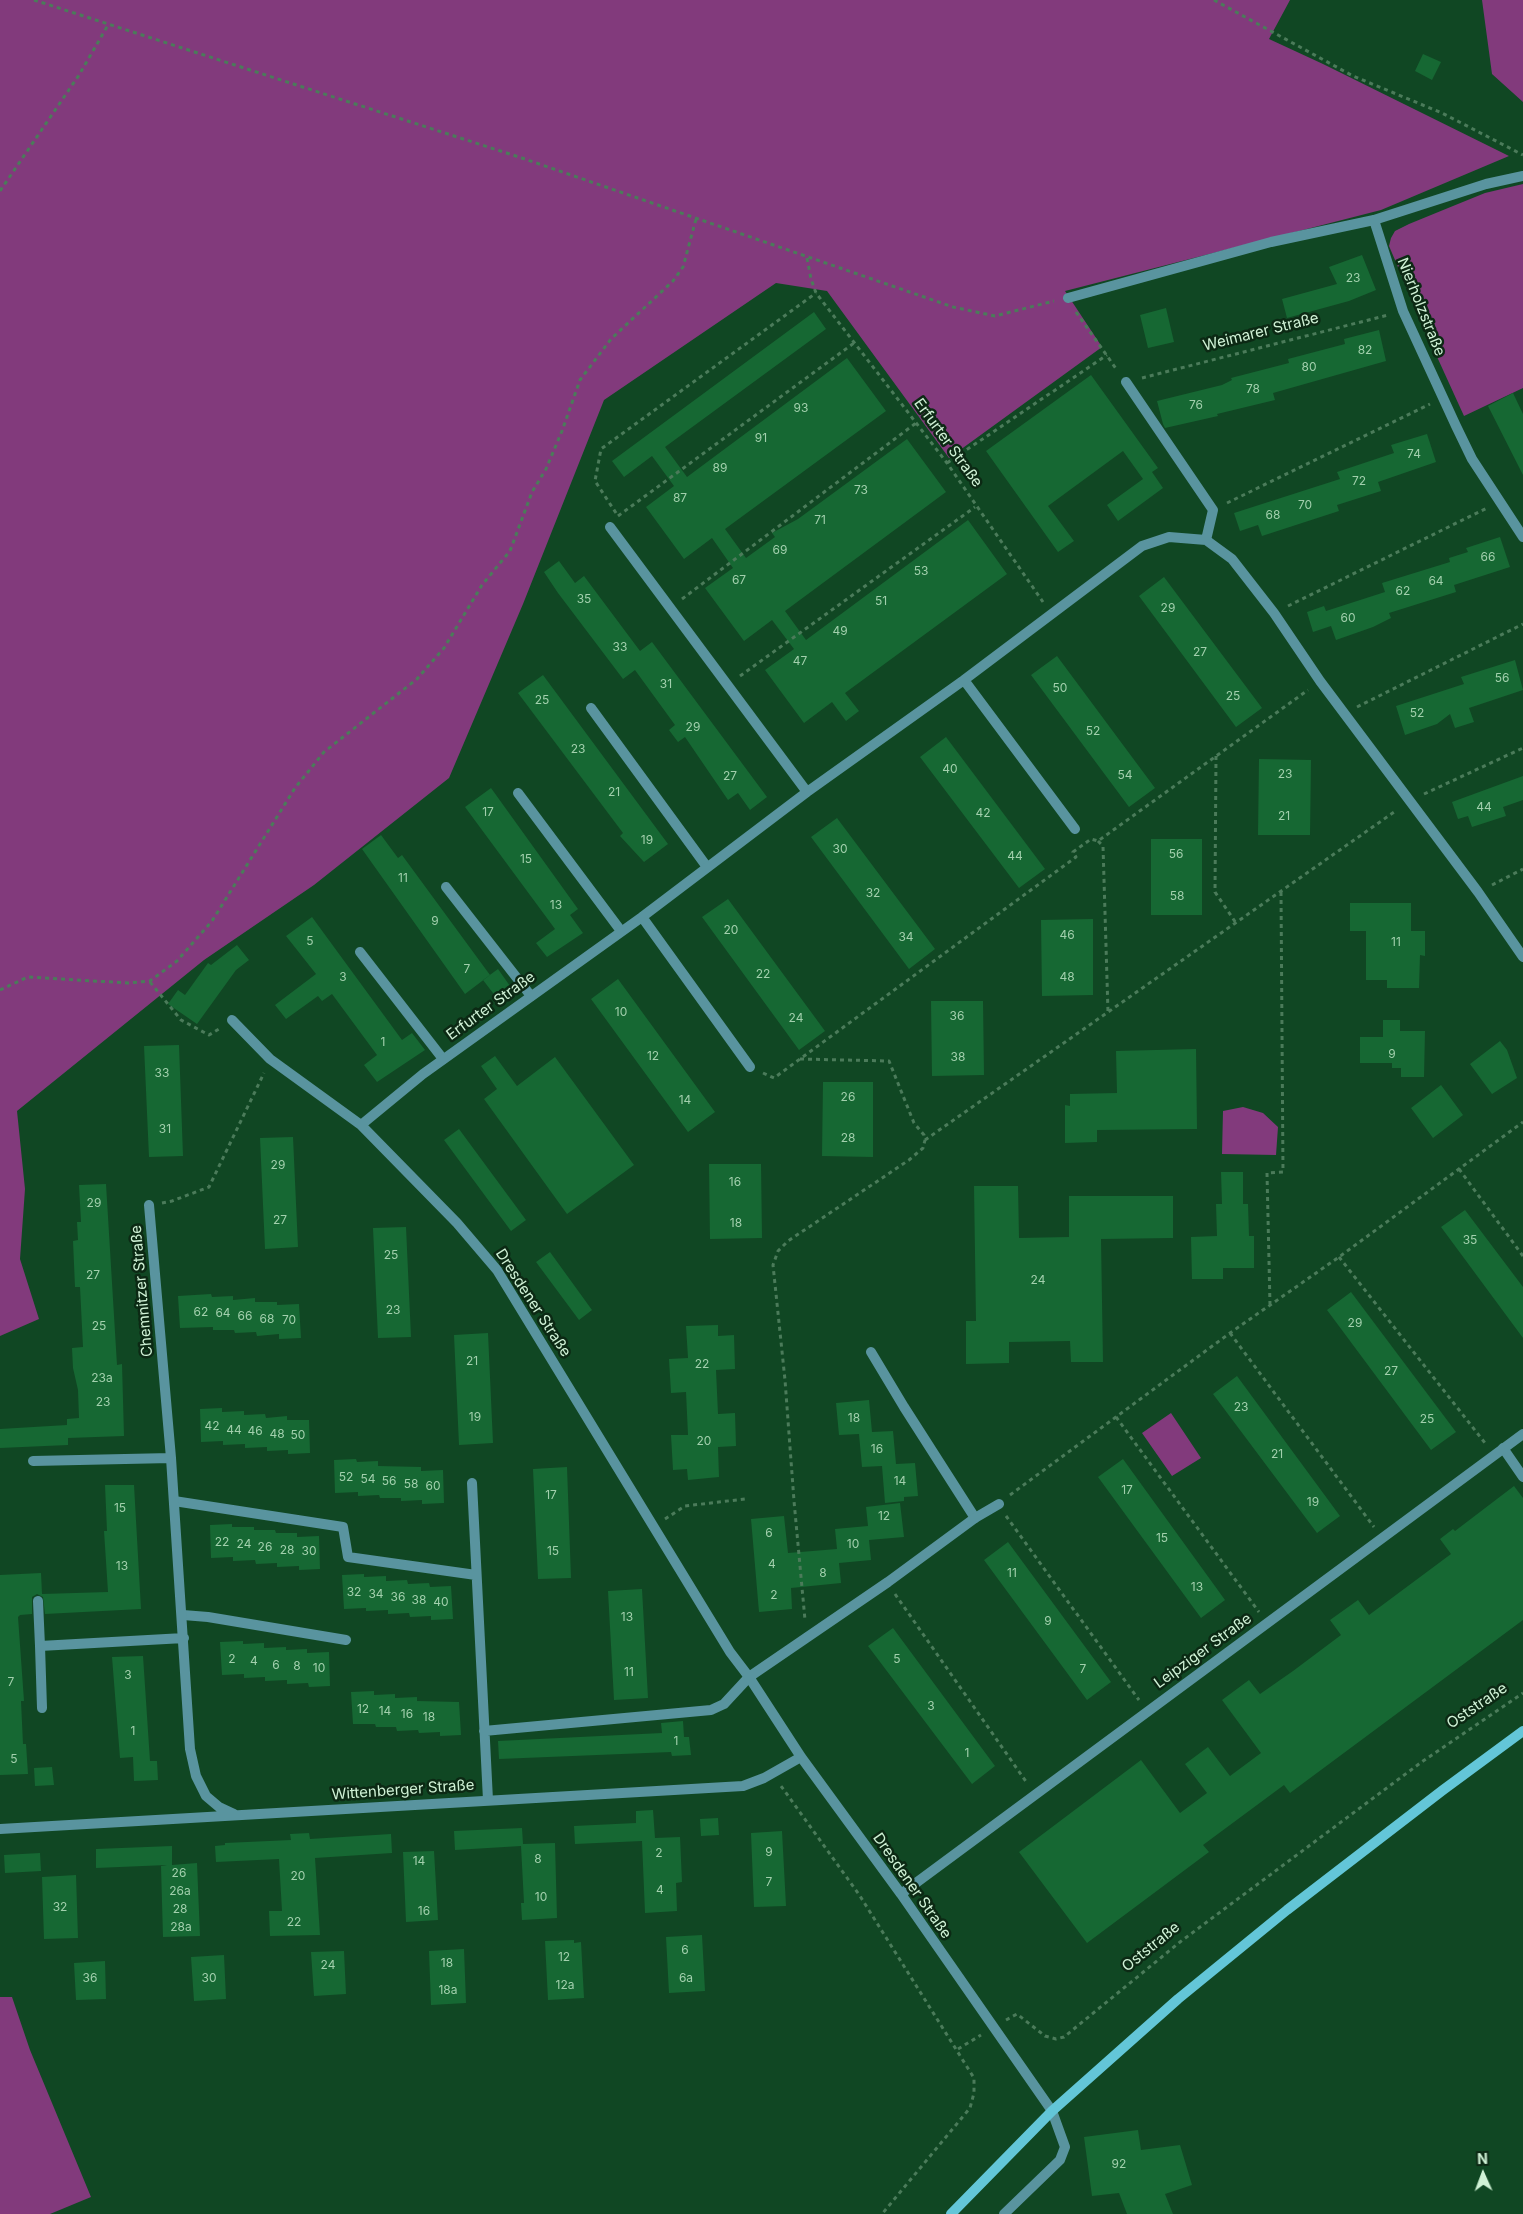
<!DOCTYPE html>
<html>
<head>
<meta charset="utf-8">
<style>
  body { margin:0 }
  #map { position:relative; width:1523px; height:2214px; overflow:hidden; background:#104723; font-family:Inter,sans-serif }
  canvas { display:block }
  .north { position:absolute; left:1458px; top:2149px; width:50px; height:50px; -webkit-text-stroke:4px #0c2914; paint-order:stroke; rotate:358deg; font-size:14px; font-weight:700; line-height:20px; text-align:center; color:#d0f2d6 }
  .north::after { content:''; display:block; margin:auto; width:18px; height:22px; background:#d0f2d6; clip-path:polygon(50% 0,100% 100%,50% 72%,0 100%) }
</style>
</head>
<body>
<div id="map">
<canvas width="1523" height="2214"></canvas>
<div class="north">N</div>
</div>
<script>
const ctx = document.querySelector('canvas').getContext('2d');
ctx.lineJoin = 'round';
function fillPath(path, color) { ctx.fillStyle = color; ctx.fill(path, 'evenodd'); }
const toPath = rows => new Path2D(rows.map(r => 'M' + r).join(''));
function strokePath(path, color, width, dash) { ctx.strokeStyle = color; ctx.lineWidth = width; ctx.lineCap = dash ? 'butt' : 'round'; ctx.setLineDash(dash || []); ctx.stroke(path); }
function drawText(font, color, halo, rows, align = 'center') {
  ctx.font = font + ' Inter,sans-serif'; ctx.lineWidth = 5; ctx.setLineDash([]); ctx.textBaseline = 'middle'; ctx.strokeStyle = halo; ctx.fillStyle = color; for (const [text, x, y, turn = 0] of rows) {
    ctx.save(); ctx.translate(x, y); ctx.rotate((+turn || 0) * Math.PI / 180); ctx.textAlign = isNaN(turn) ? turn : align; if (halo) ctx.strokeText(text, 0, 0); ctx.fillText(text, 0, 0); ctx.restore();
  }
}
fillPath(toPath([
  [0,0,1290,0,1269,39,1323,64,1509,156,1381,210,1065,291,1102,347,949,458,827,291,776,283,604,400,523,604,449,778,314,885,204,960,17,1111,25,1189,20,1259,39,1319,0,1336],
  [1482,0,1523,0,1523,102,1492,74],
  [1523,184,1523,388,1464,416,1428,337,1389,246,1391,238,1395,231,1409,224,1453,206,1485,193],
  [1243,1107,1263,1113,1278,1127,1276,1155,1222,1154,1223,1111],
  [1171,1413,1201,1458,1172,1476,1142,1433],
  [0,1997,12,1997,30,2050,91,2197,50,2214,0,2214]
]), '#823a7c');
fillPath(toPath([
  [1423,54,1441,62,1432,80,1415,71],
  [1362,255,1376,290,1349,301,1287,318,1282,299,1337,284,1329,267],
  [1166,308,1174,342,1148,348,1140,315],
  [814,312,826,329,665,447,687,477,847,358,886,411,725,529,746,558,775,537,772,533,798,519,907,439,946,492,785,611,806,640,968,520,1007,574,845,693,859,711,846,721,832,702,804,723,765,670,794,649,772,620,744,641,705,588,733,568,712,538,684,559,646,507,674,486,652,456,624,477,612,461],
  [1379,330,1386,361,1273,393,1275,400,1217,414,1218,416,1165,428,1163,424,1157,401,1222,385,1232,380,1231,378,1289,363,1288,359,1345,344,1344,339],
  [1091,375,1158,468,1152,472,1163,488,1118,521,1107,505,1143,479,1123,451,1048,506,1074,541,1058,552,986,451],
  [1513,393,1523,414,1523,475,1488,406],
  [1427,434,1436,462,1378,482,1381,491,1337,505,1339,511,1262,536,1258,525,1240,531,1234,513,1340,479,1337,472,1394,453,1391,445],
  [1500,537,1510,567,1454,585,1456,592,1389,613,1391,618,1373,627,1336,640,1331,626,1313,632,1307,612,1324,606,1326,611,1385,592,1382,583,1450,562,1449,558,1468,552,1466,548],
  [559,561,575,583,584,576,640,651,652,642,767,797,750,810,738,793,728,800,685,737,678,742,669,730,675,725,635,670,623,679,558,593,544,572],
  [1164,577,1262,708,1236,727,1139,596],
  [1057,656,1155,788,1129,807,1031,675],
  [1515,660,1523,690,1469,708,1474,722,1455,728,1450,714,1437,724,1405,735,1396,706,1464,684,1461,677],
  [543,675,668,844,644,862,620,836,623,833,518,693],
  [946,737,1045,869,1019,888,920,757],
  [1259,759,1311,760,1310,835,1258,835],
  [1523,776,1523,800,1503,807,1506,816,1472,827,1468,816,1458,819,1452,802],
  [491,788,578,909,570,915,583,933,547,957,536,943,555,929,465,807],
  [837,818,935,949,909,969,811,837],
  [381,835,398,858,402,855,490,975,465,994,362,849],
  [1151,839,1202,839,1202,915,1151,915],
  [728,899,825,1031,799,1050,702,917],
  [1350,903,1411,903,1411,931,1425,931,1425,956,1420,955,1419,988,1387,988,1387,980,1366,980,1366,931,1350,931],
  [312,917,402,1040,412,1033,425,1050,377,1082,364,1065,377,1055,332,994,322,1001,318,996,286,1019,275,1005,316,974,286,936],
  [1093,919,1093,995,1042,996,1041,920],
  [237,945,249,960,236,970,197,1024,168,1004,178,990,185,995,208,963,211,965],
  [498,969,510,986,496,997,483,980],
  [618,979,715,1112,688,1132,591,999],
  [931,1001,983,1001,984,1075,932,1076],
  [1383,1020,1400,1020,1400,1031,1425,1031,1424,1077,1401,1077,1401,1068,1392,1068,1392,1063,1360,1063,1360,1037,1383,1037],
  [1500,1041,1507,1050,1517,1078,1492,1094,1470,1064],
  [179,1045,183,1156,149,1157,144,1046],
  [1196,1049,1197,1129,1097,1130,1097,1142,1065,1143,1065,1105,1070,1106,1070,1094,1117,1093,1116,1051],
  [495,1056,517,1086,555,1057,634,1165,567,1214,484,1099,497,1089,481,1066],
  [823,1082,873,1082,873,1157,822,1156],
  [1441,1085,1463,1115,1433,1138,1411,1108],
  [459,1129,526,1220,511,1231,444,1140],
  [293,1137,298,1247,265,1249,260,1138],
  [709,1164,761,1164,762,1238,710,1239],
  [1221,1172,1243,1172,1243,1204,1248,1204,1249,1236,1254,1236,1254,1268,1223,1268,1223,1279,1192,1279,1191,1237,1217,1236,1216,1204,1222,1204],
  [106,1184,117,1365,122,1364,124,1436,68,1438,68,1445,0,1448,0,1429,67,1425,67,1419,79,1418,78,1390,73,1368,72,1348,83,1347,80,1287,75,1287,73,1241,78,1240,77,1222,81,1222,79,1185],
  [974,1186,1018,1186,1019,1238,1069,1237,1069,1196,1173,1196,1173,1238,1101,1239,1103,1362,1071,1362,1070,1341,1009,1342,1009,1363,966,1364,966,1321,976,1321],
  [1465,1210,1523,1287,1523,1338,1441,1227],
  [406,1227,411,1337,378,1338,373,1228],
  [550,1252,592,1310,579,1320,536,1262],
  [1351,1292,1456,1432,1431,1450,1327,1310],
  [211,1294,212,1297,233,1296,233,1300,255,1298,255,1302,277,1302,277,1305,299,1304,301,1338,279,1339,279,1334,257,1336,256,1332,235,1333,234,1330,213,1330,213,1327,180,1328,178,1296],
  [718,1325,718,1336,734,1335,735,1369,716,1370,718,1414,735,1413,736,1446,718,1447,719,1477,688,1480,687,1469,673,1470,671,1435,688,1435,686,1392,671,1393,669,1359,688,1358,686,1326],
  [488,1333,493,1443,459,1445,454,1335],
  [1237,1376,1340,1516,1317,1533,1213,1394],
  [869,1400,872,1432,893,1431,896,1464,915,1463,918,1496,904,1497,904,1501,885,1503,882,1466,862,1467,859,1434,839,1435,836,1403],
  [222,1408,222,1412,244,1411,244,1415,265,1414,266,1418,287,1416,287,1420,309,1420,310,1453,288,1454,288,1450,267,1451,267,1447,245,1448,245,1444,223,1445,223,1441,201,1442,200,1409],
  [356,1459,357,1462,378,1461,378,1466,421,1467,421,1471,443,1470,444,1503,422,1504,422,1500,401,1501,401,1498,380,1498,379,1495,358,1496,358,1492,335,1493,334,1460],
  [1123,1459,1225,1600,1201,1618,1098,1477],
  [567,1467,571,1578,538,1579,533,1469],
  [105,1485,134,1485,141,1609,45,1614,43,1597,37,1594,32,1597,32,1614,20,1615,18,1617,24,1701,21,1701,23,1744,26,1744,28,1774,0,1775,0,1575,41,1573,42,1594,108,1592,104,1531,107,1531],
  [1514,1486,1523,1498,1523,1620,1290,1793,1284,1785,1203,1845,1209,1852,1087,1943,1019,1852,1141,1760,1180,1813,1207,1793,1185,1764,1208,1747,1230,1776,1261,1753,1222,1700,1249,1680,1260,1694,1293,1671,1341,1635,1330,1620,1358,1600,1369,1615,1451,1554,1440,1539,1453,1529,1455,1531],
  [900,1503,904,1537,869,1540,871,1560,839,1563,841,1583,791,1588,792,1609,759,1612,751,1519,784,1516,788,1553,837,1549,835,1529,868,1526,866,1507],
  [232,1524,232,1527,254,1527,254,1530,275,1530,276,1533,297,1533,297,1537,319,1536,320,1569,299,1570,299,1566,277,1567,277,1563,256,1564,255,1560,233,1561,233,1557,211,1558,210,1525],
  [1008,1542,1111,1682,1087,1700,984,1560],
  [364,1574,364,1577,386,1576,386,1581,407,1580,408,1584,429,1583,430,1587,451,1586,453,1619,431,1620,431,1616,410,1617,409,1613,388,1614,388,1610,366,1611,366,1608,344,1609,342,1575],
  [642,1589,648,1698,614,1700,608,1591],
  [893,1628,995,1766,972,1784,868,1646],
  [243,1641,243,1644,264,1643,264,1648,286,1647,286,1650,307,1649,307,1653,329,1652,330,1686,309,1687,308,1683,287,1684,287,1680,265,1681,265,1677,244,1678,244,1674,222,1675,220,1642],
  [143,1656,150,1761,157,1761,158,1780,134,1781,133,1757,120,1758,112,1657],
  [374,1691,374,1695,395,1694,395,1698,417,1697,417,1701,459,1702,461,1735,440,1736,440,1732,419,1733,418,1730,397,1731,396,1727,376,1727,375,1724,353,1724,351,1692],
  [683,1721,684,1737,689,1737,691,1755,672,1756,671,1752,499,1759,498,1741,662,1733,661,1723],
  [52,1767,54,1785,35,1786,34,1768],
  [653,1810,655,1838,680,1837,682,1882,676,1883,677,1911,645,1913,642,1841,575,1844,574,1826,636,1823,636,1811],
  [718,1818,719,1835,701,1836,700,1819],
  [522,1828,523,1844,555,1843,557,1918,522,1920,521,1903,524,1903,521,1846,455,1850,454,1831],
  [782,1831,786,1906,754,1907,751,1833],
  [309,1833,310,1839,391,1834,392,1853,315,1858,320,1935,270,1936,269,1911,282,1911,279,1859,216,1862,215,1846,225,1845,225,1843,291,1840,290,1834],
  [172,1846,172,1865,197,1863,200,1936,163,1937,161,1866,167,1865,96,1868,96,1849],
  [434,1851,438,1920,406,1922,403,1852],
  [40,1853,41,1871,5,1873,4,1855],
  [76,1875,78,1938,44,1939,42,1877],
  [702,1935,705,1991,669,1993,666,1937],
  [574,1940,574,1943,581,1942,584,1998,548,2000,545,1941],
  [464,1949,466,2003,431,2005,429,1951],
  [344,1951,346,1994,314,1996,311,1952],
  [224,1955,226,1999,194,2001,191,1957],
  [105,1961,106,1999,76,2000,74,1963],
  [1138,2130,1141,2150,1180,2145,1192,2185,1165,2194,1173,2214,1127,2214,1119,2193,1092,2196,1084,2137]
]), '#166833');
strokePath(toPath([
  [34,0,519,157,953,307,995,316,1054,301],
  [1214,0,1353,76,1442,113,1523,155],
  [0,191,79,75,108,25],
  [807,258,811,279,816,293,947,463,1043,602],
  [1076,312,1117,370],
  [1142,378,1388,315],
  [947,463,1107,355],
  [1227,503,1430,404],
  [616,513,595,481,601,449,816,293],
  [618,516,854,343],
  [682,599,916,423],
  [1288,606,1487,508],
  [740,676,975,507],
  [1357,707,1523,624],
  [1216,756,1215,892,1236,923],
  [1424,794,1523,748],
  [1098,841,1103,846,1108,1012],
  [1492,885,1523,869],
  [150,982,181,1020,209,1035,219,1029],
  [0,990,28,977,128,983,150,981,177,961,212,921,295,788,324,752,417,679,444,648,482,585,510,551,532,492,546,469,562,431,580,380,611,339,673,281,683,267,696,219],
  [800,1059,889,1061,914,1123,924,1135,925,1140,923,1148,909,1160,788,1241,778,1251,773,1265,785,1380,794,1501,805,1620],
  [763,1073,774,1078,1076,857,1073,852,1091,839,1098,841,1308,690],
  [925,1140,1397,810],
  [1459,1169,1523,1256],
  [162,1203,172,1201,209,1187,264,1073],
  [1339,1257,1485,1443],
  [1270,1305,1267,1173,1283,1172,1281,892],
  [1230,1333,1374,1527],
  [1116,1417,1259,1612],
  [1010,1495,1230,1333,1339,1257,1523,1122],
  [1006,1516,1139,1700],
  [665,1519,685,1506,745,1499],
  [895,1594,1027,1783],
  [781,1786,860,1896,974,2078,974,2093,970,2108,882,2214],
  [1006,2020,1017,2014,1045,2036,1056,2039,1064,2037,1180,1942,1423,1761,1523,1693],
  [958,2049,981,2035]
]), '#4b7b5a', 3, [4, 4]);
strokePath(toPath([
  [591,708,707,867],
  [518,793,621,931],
  [446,887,531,996],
  [360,952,443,1059],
  [871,1352,904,1407,975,1518],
  [1503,1448,1523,1477],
  [472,1483,488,1800],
  [174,1501,343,1527,348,1557,476,1575],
  [183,1615,208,1617,346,1640],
  [484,1731,711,1710,724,1704,749,1677]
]), '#59949f', 10);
strokePath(toPath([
  [1374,220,1403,311,1456,426,1472,459,1523,537],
  [1068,298,1271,242,1374,220,1486,184,1523,176],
  [1126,382,1213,510,1206,540],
  [610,527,807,792],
  [1206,540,1232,559,1274,613,1320,681,1478,892,1523,957],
  [964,680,1075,829],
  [642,917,750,1067],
  [232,1020,270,1059,361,1125,457,1223,497,1270,730,1652,749,1677,801,1757,901,1894,1052,2111,1065,2147,1060,2160,1004,2214],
  [361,1125,423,1074,642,917,807,792,964,680,1142,546,1169,537,1206,540],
  [149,1205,171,1458,190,1749,196,1776,206,1796,219,1807,234,1814],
  [33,1461,171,1458],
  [38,1601,40,1646],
  [749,1677,888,1582,975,1518,999,1504],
  [42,1708,40,1646,184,1638],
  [0,1829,743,1786,764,1778,801,1757],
  [901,1894,1523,1434]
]), '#59949f', 10);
strokePath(toPath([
  [951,2214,1052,2111,1178,1999,1287,1910,1443,1790,1523,1731]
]), '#63c6d8', 10);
drawText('12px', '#a2d0ad', null, [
  ["23",1353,278],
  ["82",1365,350],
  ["80",1309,367],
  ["78",1253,389],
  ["76",1196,405],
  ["93",801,408],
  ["91",761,438],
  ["74",1414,454],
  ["89",720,468],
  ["72",1359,481],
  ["73",861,490],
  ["87",680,498],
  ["70",1305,505],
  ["68",1273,515],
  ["71",820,520],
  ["69",780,550],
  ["66",1488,557],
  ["53",921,571],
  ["67",739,580],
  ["64",1436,581],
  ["62",1403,591],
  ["35",584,599],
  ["51",881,601],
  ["29",1168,608],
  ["60",1348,618],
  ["49",840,631],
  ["33",620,647],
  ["27",1200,652],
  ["47",800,661],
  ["56",1502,678],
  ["31",666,684],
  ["50",1060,688],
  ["25",1233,696],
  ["25",542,700],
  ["52",1417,713],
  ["29",693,727],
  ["52",1093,731],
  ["23",578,749],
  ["40",950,769],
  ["23",1285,774],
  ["54",1125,775],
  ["27",730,776],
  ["21",614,792],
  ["44",1484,807],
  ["17",488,812],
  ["42",983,813],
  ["21",1284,816],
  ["19",647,840],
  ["30",840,849],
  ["56",1176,854],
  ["44",1015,856],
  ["15",526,859],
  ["11",403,878],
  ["32",873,893],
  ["58",1177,896],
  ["13",556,905],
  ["9",435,921],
  ["20",731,930],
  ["46",1067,935],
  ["34",906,937],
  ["5",310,941],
  ["11",1396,942],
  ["7",467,969],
  ["22",763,974],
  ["3",343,977],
  ["48",1067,977],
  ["10",621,1012],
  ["36",957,1016],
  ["24",796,1018],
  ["1",383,1042],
  ["9",1392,1054],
  ["12",653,1056],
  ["38",958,1057],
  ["33",162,1073],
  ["26",848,1097],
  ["14",685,1100],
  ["31",165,1129],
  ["28",848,1138],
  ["29",278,1165],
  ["16",735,1182],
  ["29",94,1203],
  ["27",280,1220],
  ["18",736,1223],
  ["35",1470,1240],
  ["25",391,1255],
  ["27",93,1275],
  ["24",1038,1280],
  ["23",393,1310],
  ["62",201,1312],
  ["64",223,1313],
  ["66",245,1316],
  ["68",267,1319],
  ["70",289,1320],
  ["29",1355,1323],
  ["25",99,1326],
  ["21",472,1361],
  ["22",702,1364],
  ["27",1391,1371],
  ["23a",102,1378],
  ["23",103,1402],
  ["23",1241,1407],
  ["19",475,1417],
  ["18",854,1418],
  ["25",1427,1419],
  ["42",212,1426],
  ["44",234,1430],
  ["46",255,1431],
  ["48",277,1434],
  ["50",298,1435],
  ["20",704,1441],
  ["16",877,1449],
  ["21",1277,1454],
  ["52",346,1477],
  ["54",368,1479],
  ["56",389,1481],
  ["14",900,1481],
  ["58",411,1484],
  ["60",433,1486],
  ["17",1127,1490],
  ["17",551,1495],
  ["19",1313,1502],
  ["15",120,1508],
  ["12",884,1516],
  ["6",769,1533],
  ["15",1162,1538],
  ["22",222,1542],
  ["24",244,1544],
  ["10",853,1544],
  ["26",265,1547],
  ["28",287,1550],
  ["30",309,1551],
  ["15",553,1551],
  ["4",772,1564],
  ["13",122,1566],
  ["8",823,1573],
  ["11",1012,1573],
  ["13",1197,1587],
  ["32",354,1592],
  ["34",376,1594],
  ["2",774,1595],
  ["36",398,1597],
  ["38",419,1600],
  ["40",441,1602],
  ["13",627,1617],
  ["9",1048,1621],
  ["2",232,1659],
  ["5",897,1659],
  ["4",254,1661],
  ["6",276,1665],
  ["8",297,1666],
  ["10",319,1668],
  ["7",1083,1669],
  ["11",629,1672],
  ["3",128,1675],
  ["7",11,1682],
  ["3",931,1706],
  ["12",363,1709],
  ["14",385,1711],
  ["16",407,1714],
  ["18",429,1717],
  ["1",133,1731],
  ["1",676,1741],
  ["1",967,1753],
  ["5",14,1759],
  ["9",769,1852],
  ["2",659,1853],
  ["8",538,1859],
  ["14",419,1861],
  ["26",179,1873],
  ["20",298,1876],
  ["7",769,1882],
  ["4",660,1890],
  ["26a",180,1891],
  ["10",541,1897],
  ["32",60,1907],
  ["28",180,1909],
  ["16",424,1911],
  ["22",294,1922],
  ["28a",181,1927],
  ["6",685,1950],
  ["12",564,1957],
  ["18",447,1963],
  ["24",328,1965],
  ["36",90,1978],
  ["30",209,1978],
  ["6a",686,1978],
  ["12a",565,1985],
  ["18a",448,1990],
  ["92",1119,2164]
]);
drawText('15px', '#d0f2d6', '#0c2914', [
  ["Nierholzstraße",1421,307,68],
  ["Weimarer Straße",1261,332,-14],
  ["Erfurter Straße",948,443,54],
  ["Erfurter Straße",491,1006,-36],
  ["Chemnitzer Straße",142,1291,-95],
  ["Dresdener Straße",533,1303,57],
  ["Leipziger Straße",1203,1651,-36],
  ["Oststraße",1477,1706,-34],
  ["Wittenberger Straße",403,1790,-4],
  ["Dresdener Straße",912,1886,55],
  ["Oststraße",1151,1947,-39]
]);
</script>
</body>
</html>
